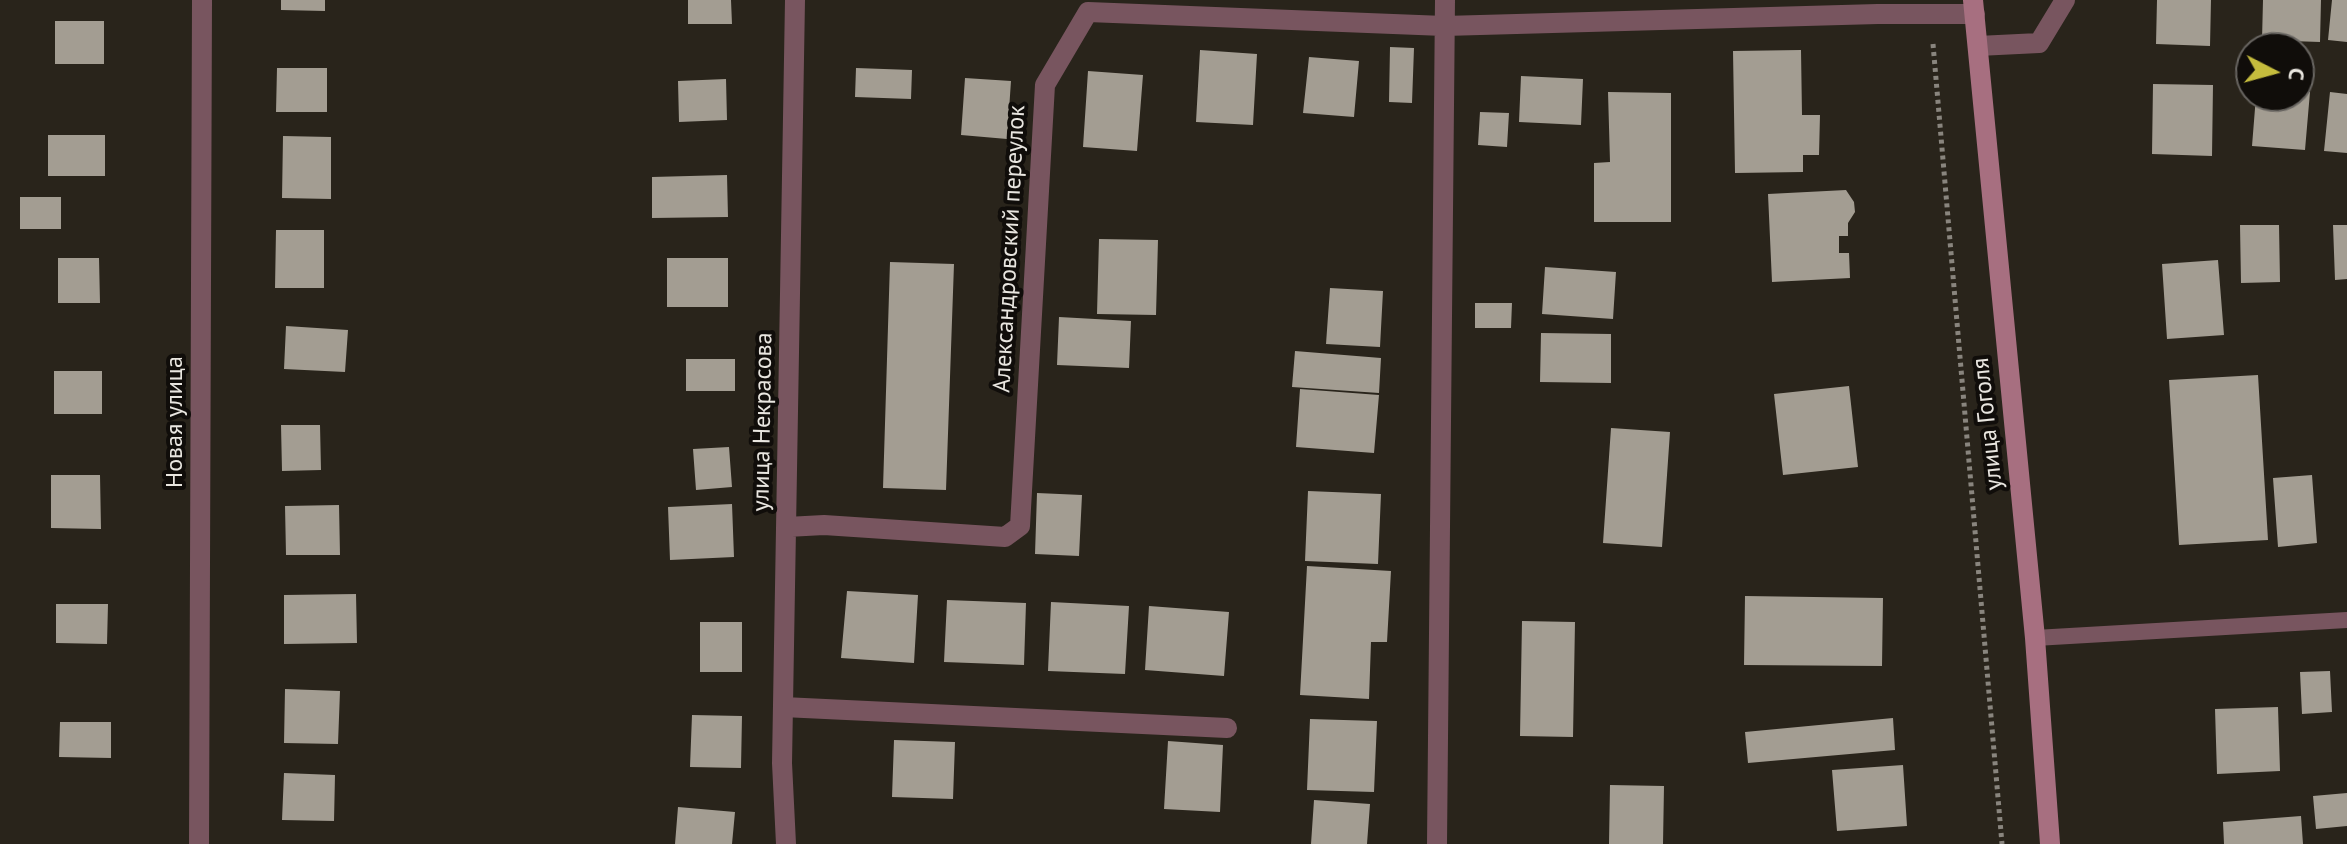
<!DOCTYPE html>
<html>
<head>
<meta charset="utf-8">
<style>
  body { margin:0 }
  #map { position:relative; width:2347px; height:844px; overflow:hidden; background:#29241b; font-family:"PT Sans",sans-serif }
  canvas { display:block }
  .north { position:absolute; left:2235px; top:32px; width:80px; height:80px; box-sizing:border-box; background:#100d0a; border:2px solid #676460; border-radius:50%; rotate:96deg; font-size:22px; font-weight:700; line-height:32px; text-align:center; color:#e9e6e0 }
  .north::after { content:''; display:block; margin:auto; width:28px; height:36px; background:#c5bc3d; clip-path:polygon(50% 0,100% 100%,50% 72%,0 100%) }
</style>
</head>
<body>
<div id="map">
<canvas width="2347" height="844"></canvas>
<div class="north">С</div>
</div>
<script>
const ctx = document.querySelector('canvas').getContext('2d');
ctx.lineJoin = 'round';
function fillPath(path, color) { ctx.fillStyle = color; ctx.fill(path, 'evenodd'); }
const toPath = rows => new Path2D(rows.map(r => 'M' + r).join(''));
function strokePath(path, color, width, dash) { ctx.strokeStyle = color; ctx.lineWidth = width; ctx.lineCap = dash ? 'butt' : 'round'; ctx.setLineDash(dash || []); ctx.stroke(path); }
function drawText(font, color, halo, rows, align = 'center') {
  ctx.font = font + ' "PT Sans",sans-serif'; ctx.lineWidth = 8; ctx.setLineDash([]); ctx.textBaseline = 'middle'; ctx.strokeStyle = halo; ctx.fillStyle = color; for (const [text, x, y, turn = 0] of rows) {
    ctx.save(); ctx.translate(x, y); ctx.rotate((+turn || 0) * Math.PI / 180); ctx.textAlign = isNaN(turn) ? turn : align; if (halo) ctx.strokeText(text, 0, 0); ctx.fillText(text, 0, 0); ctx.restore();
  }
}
fillPath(toPath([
  [281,0,325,0,325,11,281,10],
  [688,0,731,0,732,24,688,24],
  [2157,0,2211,0,2210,46,2156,44],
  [2263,0,2321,0,2320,42,2262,40],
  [2332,0,2347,0,2347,42,2328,40],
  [55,21,104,21,104,64,55,64],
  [1390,47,1414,48,1412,103,1389,102],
  [1200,50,1257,54,1253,125,1196,122],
  [1801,50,1802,115,1820,115,1819,155,1803,155,1803,172,1735,173,1733,51],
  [1309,57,1359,61,1354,117,1303,113],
  [277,68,327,68,327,112,276,112],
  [856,68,912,70,911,99,855,97],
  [1088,71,1143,75,1137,151,1083,147],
  [1521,76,1583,79,1581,125,1519,122],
  [965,78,1011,81,1007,139,961,135],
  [726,79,727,120,679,122,678,81],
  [2153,84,2213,85,2212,156,2152,154],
  [2299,91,2310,92,2305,150,2252,146,2256,96,2299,96],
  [1608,92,1671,93,1671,222,1594,222,1594,163,1610,162],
  [2330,92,2347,94,2347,153,2324,151],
  [1480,112,1509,113,1507,147,1478,145],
  [48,135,105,135,105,176,48,176],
  [283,136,331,137,331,199,282,198],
  [727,175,728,217,652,218,652,177],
  [1846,190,1854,202,1855,212,1848,223,1848,236,1839,236,1839,253,1849,253,1850,278,1772,282,1768,194],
  [20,197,61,197,61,229,20,229],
  [2240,225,2279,225,2280,282,2241,283],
  [2333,225,2347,225,2347,279,2335,280],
  [276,230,324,230,324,288,275,288],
  [1099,239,1158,240,1156,315,1097,314],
  [58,258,99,258,100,303,58,303],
  [667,258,728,258,728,307,667,307],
  [2218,260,2224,335,2167,339,2162,264],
  [890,262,954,264,946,490,883,488],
  [1545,267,1616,272,1613,319,1542,314],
  [1330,288,1383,291,1380,347,1326,344],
  [1475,303,1512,303,1511,328,1475,328],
  [1059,317,1131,321,1129,368,1057,365],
  [286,326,348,330,345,372,284,369],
  [1541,333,1611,334,1611,383,1540,382],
  [1295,351,1381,358,1379,393,1292,387],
  [686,359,735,359,735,391,686,391],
  [54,371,102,371,102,414,54,414],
  [2258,375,2268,540,2179,545,2169,380],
  [1849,386,1858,467,1783,475,1774,394],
  [1300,389,1379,395,1374,453,1296,447],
  [281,425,320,425,321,470,282,471],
  [1611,428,1670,432,1662,547,1603,543],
  [729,447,732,487,696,490,693,449],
  [51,475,100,475,101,529,51,528],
  [2312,475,2317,543,2278,547,2273,478],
  [1308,491,1381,494,1378,564,1305,561],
  [1037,493,1082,495,1079,556,1035,554],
  [732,504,734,557,670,560,668,507],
  [339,505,340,555,286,555,285,506],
  [1307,566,1391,571,1387,642,1371,642,1369,699,1300,695],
  [847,591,918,595,914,663,841,658],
  [356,594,357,643,284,644,284,595],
  [1745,596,1883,598,1882,666,1744,665],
  [947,600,1026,603,1024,665,944,662],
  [1051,602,1129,606,1125,674,1048,671],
  [56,604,108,604,107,644,56,643],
  [1149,606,1229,612,1224,676,1145,670],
  [1522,621,1575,622,1573,737,1520,736],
  [700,622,742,622,742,672,700,672],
  [2330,671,2332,712,2302,714,2300,672],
  [285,689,340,691,338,744,284,743],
  [2278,707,2280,771,2217,774,2215,709],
  [692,715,742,716,741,768,690,767],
  [1893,718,1895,750,1748,763,1745,732],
  [1310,719,1377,721,1374,792,1307,790],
  [60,722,111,722,111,758,59,757],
  [894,740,955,742,953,799,892,797],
  [1168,741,1223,745,1220,812,1164,809],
  [1903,765,1907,826,1837,831,1832,770],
  [284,773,335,775,334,821,282,820],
  [1610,785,1664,786,1663,844,1609,844],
  [2347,793,2347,826,2316,829,2313,796],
  [1314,800,1370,804,1367,844,1311,844],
  [678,807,735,812,732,844,675,844],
  [2301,816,2303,844,2224,844,2223,822]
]), '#a39d92');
strokePath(toPath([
  [1933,44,2002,844]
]), '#89857e', 5, [4, 4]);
strokePath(toPath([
  [2035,638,2347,620]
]), '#78555f', 16);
strokePath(toPath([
  [1978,46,2039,43,2065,0],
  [787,527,824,525,1005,537,1020,526,1045,85,1088,12,1444,26,1878,14,1975,14],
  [783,707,1227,728],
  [199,844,202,0],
  [786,844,782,763,795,0],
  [1437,844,1445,0]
]), '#78555f', 20);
strokePath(toPath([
  [1973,0,2035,638,2050,844]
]), '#a76f80', 20);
drawText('24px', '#e9e6e0', '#100d0a', [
  ["Александровский переулок",1010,249,-87],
  ["Новая улица",175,422,-90],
  ["улица Некрасова",763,422,-89],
  ["улица Гоголя",1988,424,-96]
]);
</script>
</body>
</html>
